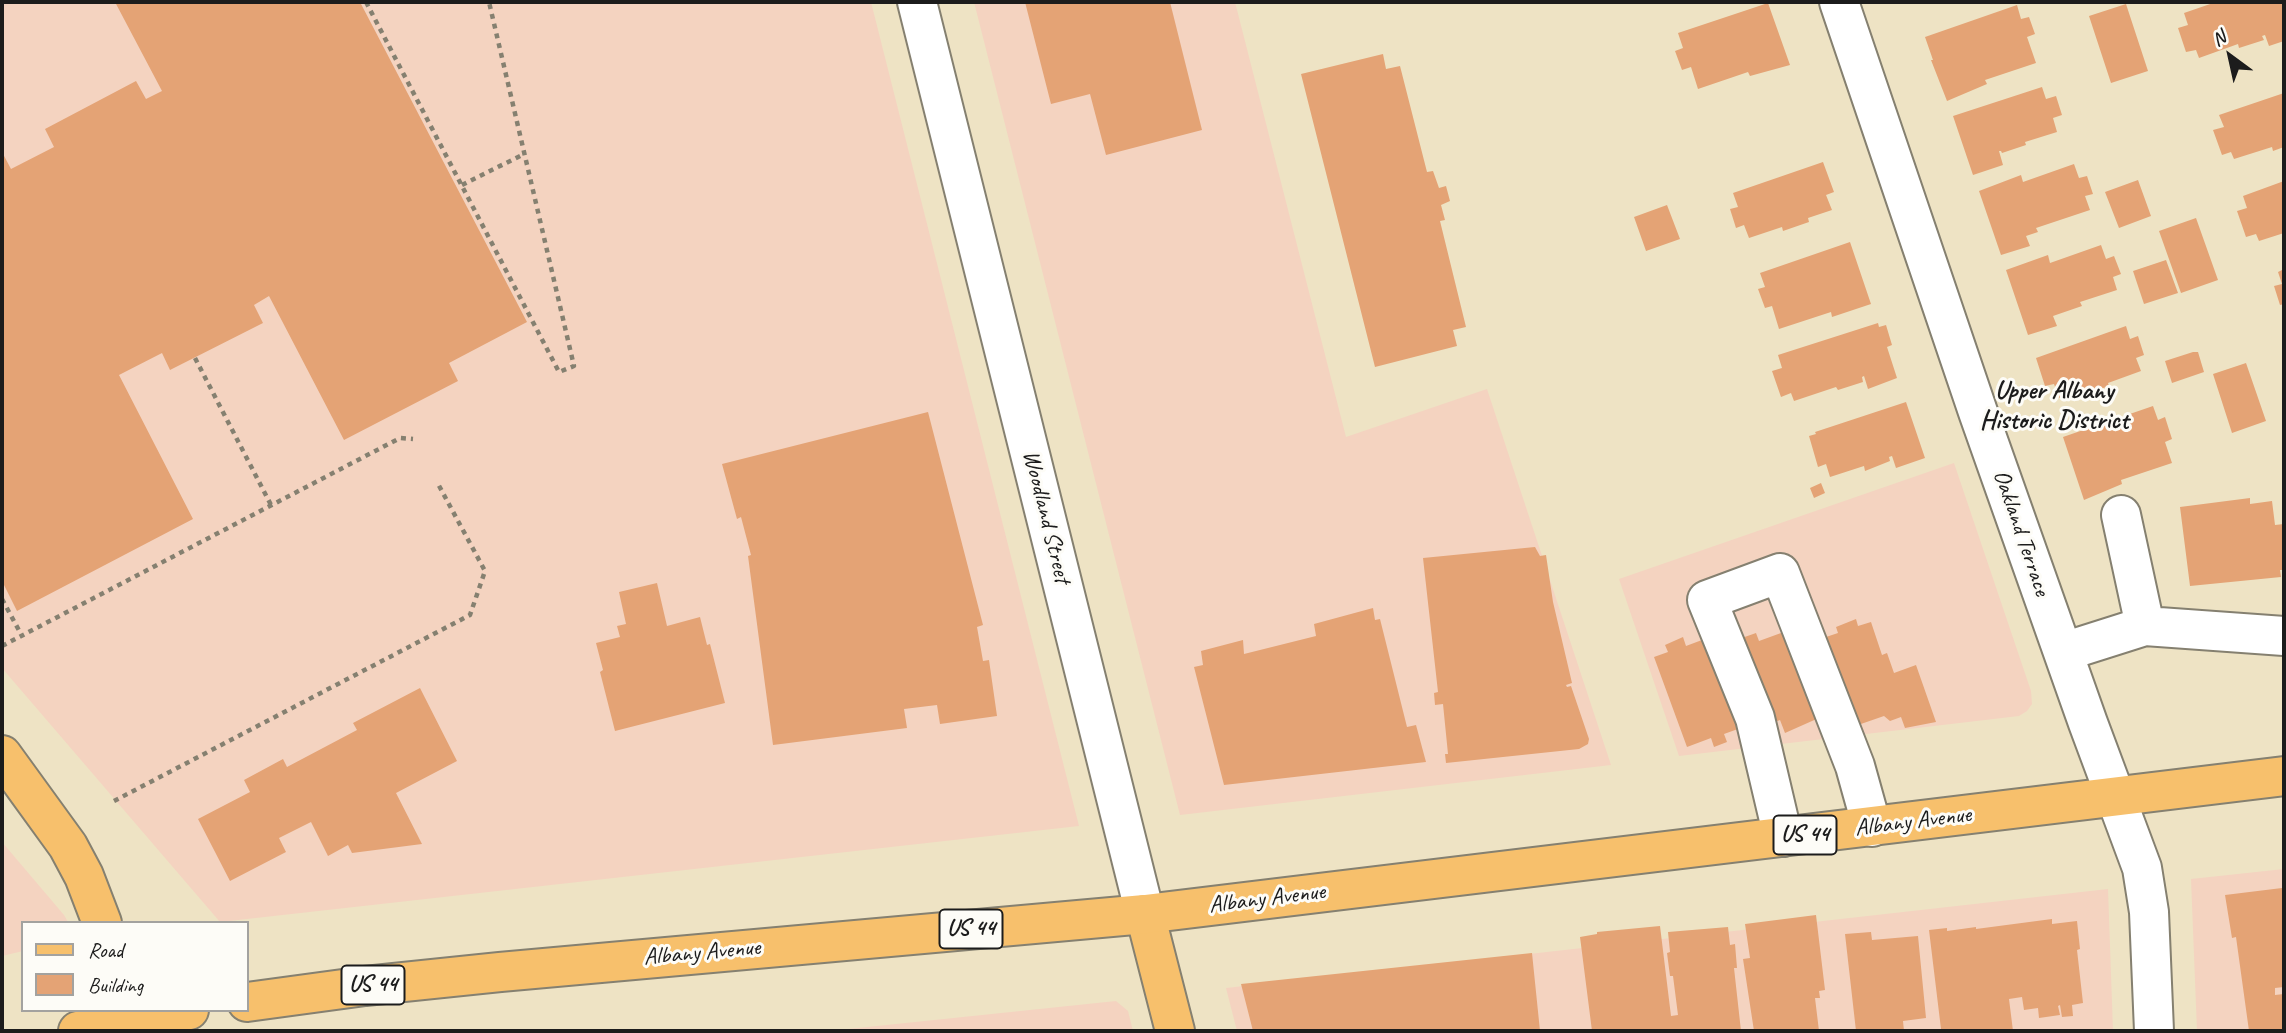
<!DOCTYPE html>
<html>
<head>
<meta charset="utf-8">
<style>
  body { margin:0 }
  #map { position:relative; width:2286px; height:1033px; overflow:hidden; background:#eee3c4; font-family:Caveat,sans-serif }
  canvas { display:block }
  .frame { position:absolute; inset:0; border:4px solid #1c1c1c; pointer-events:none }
  .legend { position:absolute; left:21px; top:921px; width:228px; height:91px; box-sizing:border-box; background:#fdfcf7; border:2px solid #a3a29f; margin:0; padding:9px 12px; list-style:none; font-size:21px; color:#1c1c1c }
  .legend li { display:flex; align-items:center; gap:14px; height:35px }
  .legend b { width:35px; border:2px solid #a3a29f }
  .north { position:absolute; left:2195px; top:21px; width:70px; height:70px; -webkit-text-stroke:5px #fdfcf7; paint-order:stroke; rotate:327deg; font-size:19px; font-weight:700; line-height:28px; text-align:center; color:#1c1c1c }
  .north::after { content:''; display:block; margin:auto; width:24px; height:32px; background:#1c1c1c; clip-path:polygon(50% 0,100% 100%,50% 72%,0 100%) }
</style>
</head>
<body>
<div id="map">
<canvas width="2286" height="1033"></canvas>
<div class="frame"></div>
<ul class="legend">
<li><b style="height:9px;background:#f7c06c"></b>Road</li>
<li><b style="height:19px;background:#e4a375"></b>Building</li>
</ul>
<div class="north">N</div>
</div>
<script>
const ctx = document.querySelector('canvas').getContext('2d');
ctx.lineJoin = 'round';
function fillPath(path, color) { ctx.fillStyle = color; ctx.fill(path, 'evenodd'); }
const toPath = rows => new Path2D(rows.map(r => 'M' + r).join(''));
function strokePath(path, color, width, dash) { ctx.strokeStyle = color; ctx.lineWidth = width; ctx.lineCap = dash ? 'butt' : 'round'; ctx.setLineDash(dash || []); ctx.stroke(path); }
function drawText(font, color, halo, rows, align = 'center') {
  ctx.font = font + ' Caveat,sans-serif'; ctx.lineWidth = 6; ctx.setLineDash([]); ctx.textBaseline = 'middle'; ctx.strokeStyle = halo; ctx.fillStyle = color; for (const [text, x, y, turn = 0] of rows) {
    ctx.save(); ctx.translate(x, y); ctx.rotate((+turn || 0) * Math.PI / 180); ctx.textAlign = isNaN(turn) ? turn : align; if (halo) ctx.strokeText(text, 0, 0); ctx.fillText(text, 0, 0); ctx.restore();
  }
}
fillPath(toPath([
  [2,2,871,2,1079,826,220,922,2,668],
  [974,2,1235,2,1346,437,1487,389,1611,765,1180,815],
  [1954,463,2031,691,2032,704,2027,711,2019,716,1679,756,1619,579],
  [2,842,64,915,68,922,23,923,23,951,2,956],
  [2284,869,2284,1031,2197,1031,2191,879],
  [2108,889,2113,1031,1237,1031,1226,988],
  [1116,1001,1128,1011,1133,1031,829,1031]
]), '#f4d3c0');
fillPath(toPath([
  [115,2,360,2,527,322,449,363,458,381,344,440,269,296,254,305,263,323,170,370,162,353,119,375,193,519,17,611,2,581,2,152,11,169,54,147,45,129,136,81,146,99,162,91],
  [1025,2,1170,2,1202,130,1106,155,1090,94,1051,104],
  [2216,2,2284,2,2284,41,2269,46,2265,35,2262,36,2264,40,2239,48,2238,44,2199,58,2196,50,2186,52,2178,28,2188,25,2184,13],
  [1768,3,1790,65,1750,76,1748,72,1698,89,1691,67,1682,70,1675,51,1683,48,1678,33],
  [2126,4,2148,71,2111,83,2089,16],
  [2017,5,2021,19,2029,17,2035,34,2027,37,2036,63,1985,80,1987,84,1947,101,1931,60,1933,60,1925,37],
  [1383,54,1386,69,1400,66,1427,172,1433,171,1439,188,1446,186,1450,201,1441,205,1445,220,1440,221,1466,327,1453,330,1457,346,1375,367,1301,74],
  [2042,87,2046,99,2056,96,2062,115,2053,118,2057,132,2025,142,2026,145,2002,153,2001,151,1999,151,2003,165,1973,175,1953,116],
  [2284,93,2284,147,2273,151,2272,147,2234,159,2231,152,2222,155,2213,130,2224,127,2219,115],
  [1823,162,1834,192,1826,195,1832,210,1808,218,1809,222,1783,231,1782,227,1749,238,1744,225,1736,228,1730,209,1738,207,1733,193],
  [2074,164,2079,178,2087,176,2093,194,2085,196,2090,210,2036,228,2038,232,2026,236,2030,246,2001,255,1979,191,2021,175,2023,182],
  [2138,180,2151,216,2119,228,2105,192],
  [2284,181,2284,233,2259,241,2256,234,2246,237,2237,211,2247,208,2243,196],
  [1667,205,1680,239,1646,251,1634,217],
  [2196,218,2218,280,2181,293,2159,231],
  [1850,242,1871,304,1832,317,1831,312,1779,329,1772,306,1765,308,1758,289,1765,287,1760,273],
  [2101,245,2106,259,2114,256,2121,274,2113,277,2117,290,2080,302,2082,306,2053,316,2057,326,2028,335,2006,270,2048,255,2050,263],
  [2166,260,2178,293,2144,304,2133,271],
  [2284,269,2284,304,2280,305,2274,286,2282,284,2278,272],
  [1878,323,1879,327,1886,325,1892,345,1887,347,1897,378,1868,389,1864,376,1862,377,1863,382,1838,390,1836,387,1794,401,1791,393,1781,397,1772,371,1782,368,1778,355],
  [2126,326,2130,339,2138,336,2144,355,2136,358,2141,371,2108,383,2109,386,2084,395,2082,391,2059,398,2054,384,2045,386,2036,358],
  [2193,352,2198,352,2204,372,2172,383,2165,361],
  [2246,363,2266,421,2232,433,2213,374],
  [1906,402,1925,458,1896,468,1892,456,1889,457,1890,461,1865,471,1864,466,1830,477,1826,464,1818,467,1809,436,1816,434,1815,432],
  [2153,406,2158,420,2165,417,2172,439,2165,442,2172,463,2121,480,2122,484,2084,500,2063,437],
  [928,412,983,625,977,627,983,661,989,660,997,716,940,724,937,705,904,709,907,728,773,745,748,556,751,555,741,517,737,519,722,464],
  [1821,483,1825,493,1814,498,1810,488],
  [2250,498,2250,504,2272,501,2275,525,2284,524,2284,570,2280,570,2281,577,2190,586,2180,507],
  [1535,547,1540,556,1546,555,1553,602,1572,683,1566,685,1567,687,1571,686,1589,739,1588,744,1579,749,1446,763,1445,754,1448,754,1443,704,1435,705,1434,693,1438,692,1423,558],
  [657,583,667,626,700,617,707,645,710,644,725,703,615,731,600,672,603,670,596,643,620,637,617,626,626,624,619,592],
  [1373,608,1375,620,1380,619,1407,727,1416,725,1426,762,1224,785,1194,667,1203,665,1201,651,1243,640,1244,654,1316,636,1314,624],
  [1856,619,1858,626,1871,622,1882,655,1887,653,1894,673,1916,665,1936,722,1905,728,1901,717,1890,721,1884,716,1858,725,1826,637,1838,633,1836,627],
  [1792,629,1821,717,1785,733,1780,720,1767,725,1739,639,1756,633,1759,641],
  [1683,637,1686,646,1710,637,1749,725,1724,734,1727,742,1714,747,1711,738,1687,747,1654,657,1668,652,1665,645],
  [420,688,457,761,396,793,422,844,352,853,348,845,328,856,311,822,279,838,286,852,230,881,198,819,250,792,244,780,283,759,287,767,357,730,353,723],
  [2282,888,2284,987,2275,988,2275,995,2284,994,2284,1031,2249,1031,2236,937,2232,938,2225,895],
  [1816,915,1825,990,1819,991,1820,998,1815,998,1819,1031,1754,1031,1743,959,1750,958,1745,924],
  [2052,919,2052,924,2077,921,2080,949,2077,950,2083,1003,2072,1005,2073,1016,2062,1017,2060,1005,2058,1006,2060,1015,2039,1018,2038,1008,2024,1010,2022,997,2009,999,2013,1031,1941,1029,1929,930,1947,928,1947,931,1976,927,1976,929],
  [1660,926,1671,1016,1678,1015,1673,976,1670,976,1667,953,1670,952,1668,932,1728,927,1730,945,1735,944,1737,968,1734,968,1741,1031,1592,1031,1580,937,1597,934,1597,932],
  [1871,932,1872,940,1918,936,1926,1018,1903,1021,1904,1031,1856,1031,1845,934],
  [1532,953,1540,1031,1253,1031,1241,984]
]), '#e4a375');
const minor = toPath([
  [917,2,1145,914],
  [1839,2,1978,412,2088,723,2142,868,2149,912,2154,1031],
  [2121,515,2145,626],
  [2063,652,2145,626,2284,636],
  [1783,837,1755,718,1707,600,1780,573,1855,766,1872,827]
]);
const major = toPath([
  [2,755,68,846,84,876,102,923],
  [1145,914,1175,1031]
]);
const highway = toPath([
  [247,1002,365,986,500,972,1145,914,2284,776],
  [78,1031,189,1010]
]);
strokePath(minor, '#858070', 42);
strokePath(major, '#858070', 42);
strokePath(highway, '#858070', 42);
strokePath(toPath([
  [366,2,559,372,574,366,489,2],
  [462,185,524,154],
  [195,358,271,505],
  [2,599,22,636],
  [2,646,400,438,413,439],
  [114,801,470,615,485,571,437,482]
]), '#858070', 4.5, [5, 5]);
strokePath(minor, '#fff', 38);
strokePath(major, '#f7c06c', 38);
strokePath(highway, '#f7c06c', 38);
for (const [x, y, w] of [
  [1805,835,63],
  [971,929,63],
  [373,985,63]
]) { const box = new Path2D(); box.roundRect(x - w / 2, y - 19.5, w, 39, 5); ctx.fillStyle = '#fdfcf7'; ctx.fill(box); strokePath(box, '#1c1c1c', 2); }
drawText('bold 23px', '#1c1c1c', null, [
  ["US 44",1805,835],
  ["US 44",971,929],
  ["US 44",373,985]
]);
drawText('24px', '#1c1c1c', '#fdfcf7', [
  ["Woodland Street",1046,517,76],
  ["Oakland Terrace",2021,533,71],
  ["Albany Avenue",1913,822,-7],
  ["Albany Avenue",1267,899,-7],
  ["Albany Avenue",702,953,-5]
]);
drawText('bold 26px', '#1c1c1c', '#fdfcf7', [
  ["Upper Albany",2054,391],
  ["Historic District",2054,421]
]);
</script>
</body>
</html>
